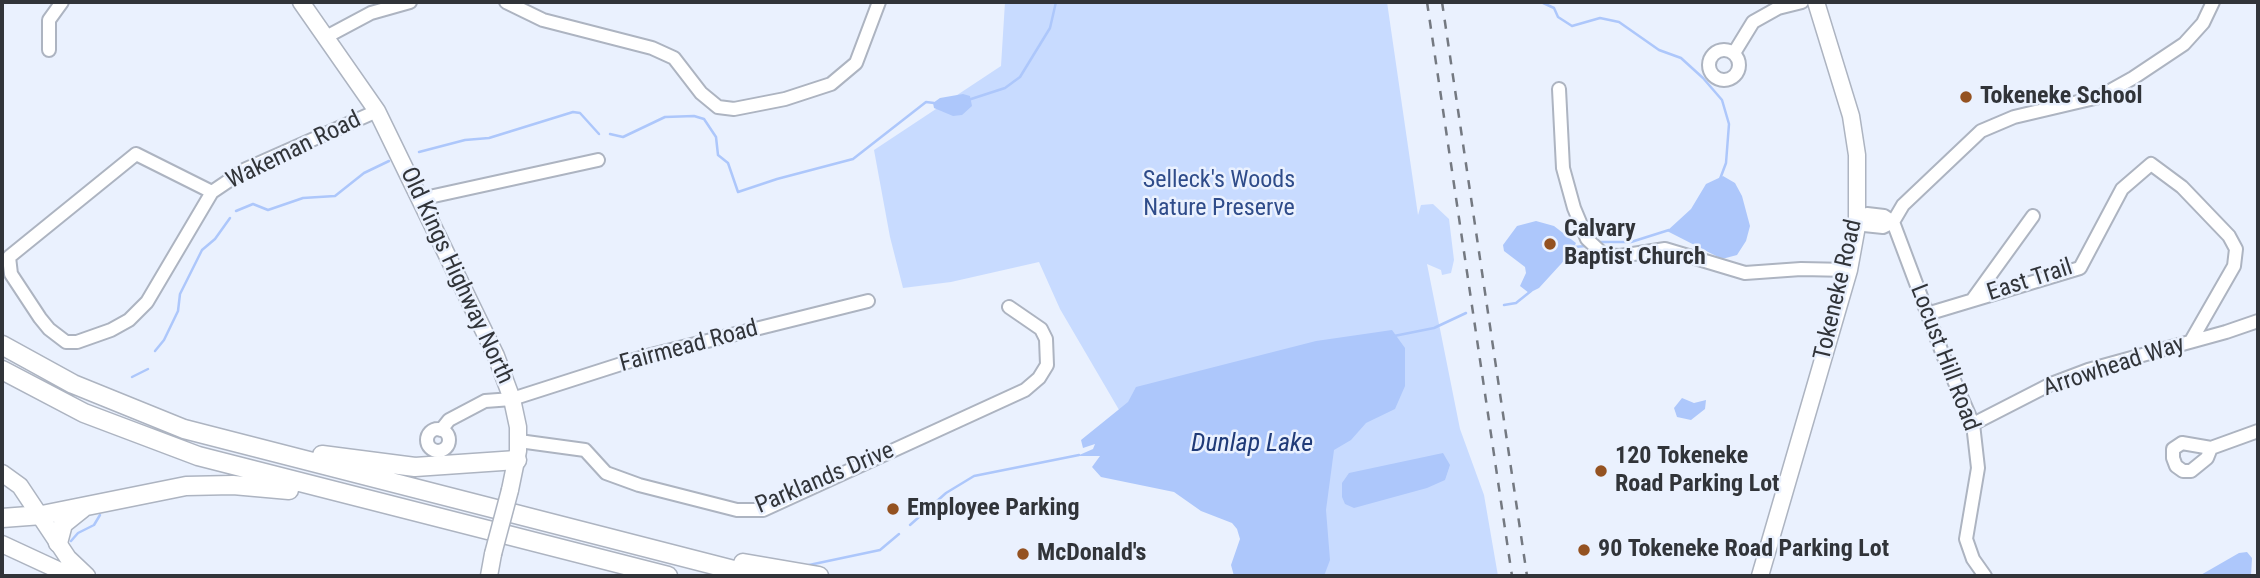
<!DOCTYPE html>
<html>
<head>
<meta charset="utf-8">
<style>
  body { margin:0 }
  #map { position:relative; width:2260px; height:578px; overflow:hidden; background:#eaf1fe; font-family:"Roboto Condensed",sans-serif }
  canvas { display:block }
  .frame { position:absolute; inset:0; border:4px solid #313439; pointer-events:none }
</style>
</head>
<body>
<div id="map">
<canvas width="2260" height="578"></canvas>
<div class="frame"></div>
</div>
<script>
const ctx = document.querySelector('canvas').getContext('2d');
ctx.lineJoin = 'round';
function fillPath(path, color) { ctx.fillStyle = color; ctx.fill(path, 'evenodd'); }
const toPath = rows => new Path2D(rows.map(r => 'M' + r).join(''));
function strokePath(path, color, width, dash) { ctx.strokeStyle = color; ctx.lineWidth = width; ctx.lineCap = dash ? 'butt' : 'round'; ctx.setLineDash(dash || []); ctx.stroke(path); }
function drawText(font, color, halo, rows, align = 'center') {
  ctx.font = font + ' "Roboto Condensed",sans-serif'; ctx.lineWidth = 5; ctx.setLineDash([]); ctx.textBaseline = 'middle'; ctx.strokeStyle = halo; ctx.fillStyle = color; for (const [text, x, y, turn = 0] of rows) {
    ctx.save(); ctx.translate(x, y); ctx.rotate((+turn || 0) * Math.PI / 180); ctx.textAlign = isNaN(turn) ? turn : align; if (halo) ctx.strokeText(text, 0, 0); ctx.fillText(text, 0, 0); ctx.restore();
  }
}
fillPath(toPath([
  [1005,2,1387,2,1418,215,1421,205,1433,204,1449,219,1454,260,1451,273,1442,275,1441,270,1427,264,1460,429,1484,495,1498,576,1325,576,1269,463,1139,444,1060,309,1039,262,951,282,903,288,890,237,874,150,1001,66]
]), '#c8dbff');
fillPath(toPath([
  [963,94,970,96,972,106,962,115,953,116,934,108,933,103,940,98],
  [1723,176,1735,183,1742,196,1750,226,1746,241,1737,255,1722,259,1667,231,1691,209,1706,184],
  [1536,221,1554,226,1576,243,1571,253,1539,288,1529,293,1520,286,1526,273,1525,267,1504,251,1503,245,1517,226],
  [1392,330,1405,348,1405,386,1395,409,1366,423,1351,440,1334,450,1326,510,1330,560,1324,576,1234,576,1231,565,1240,539,1237,529,1232,523,1201,511,1174,492,1101,477,1092,467,1100,456,1077,456,1093,449,1095,444,1083,448,1081,440,1128,402,1136,387,1316,341],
  [1682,398,1694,403,1706,400,1705,409,1691,420,1677,417,1674,408],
  [1443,453,1450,465,1445,480,1427,488,1354,508,1345,504,1342,497,1342,483,1349,473],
  [2247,552,2252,558,2251,576,2199,576,2239,553]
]), '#adc7fb');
strokePath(toPath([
  [1541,2,1554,8,1558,17,1572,26,1600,18,1619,22,1659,50,1681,58,1703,78,1722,100,1729,124,1726,163,1720,179],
  [968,100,1005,88,1020,77,1050,28,1056,2],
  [610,134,623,137,665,117,694,116,704,119,716,137,718,155,728,163,738,192,777,179,853,159,926,102,934,103],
  [419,152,465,140,489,138,573,112,580,113,599,134],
  [236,211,253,204,268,210,303,198,335,196,364,173,389,161],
  [1600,242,1631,242,1669,230],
  [1574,247,1586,246],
  [1504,305,1516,303,1531,291],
  [1394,336,1434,328,1466,313],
  [155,351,164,340,178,311,180,294,202,250,215,239,230,218],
  [132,377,148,369],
  [910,525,946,493,974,476,1079,455],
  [71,541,78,533,94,525,100,515],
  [809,565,880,550,899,534]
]), '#adc7fb', 2.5);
const minor = toPath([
  [506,2,543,20,652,48,674,58,701,93,718,107,734,109,785,99,831,84,856,63,879,2],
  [326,37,371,13,410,2],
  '1709 65a15 15 0 1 1 30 0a15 15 0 1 1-30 0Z',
  [49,50,49,20,62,2],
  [1734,53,1753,22,1778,8,1802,2],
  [1559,89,1563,168,1574,208,1587,239,1604,255,1620,256,1665,249,1745,273,1801,269,1849,270],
  [136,154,212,192,147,302,129,320,111,330,77,342,66,342,49,329,40,318,11,274,9,257,136,154],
  [212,192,246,169,377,111],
  [420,199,598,160],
  [1893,222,1884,216,1867,214,1858,219,1864,225,1883,227,1893,222,1903,205,1981,131,2014,117,2099,97,2133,78,2184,44,2203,23,2213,2],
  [1893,222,1943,355,1973,424,1978,468,1966,539,1973,559,1985,576],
  [1973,299,2033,216],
  [1927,314,2080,268,2122,189,2151,164,2182,187,2229,236,2236,249,2234,266,2191,341],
  [1973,424,2051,384,2088,370,2226,332,2258,321],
  '427 440a11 11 0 1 1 22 0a11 11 0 1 1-22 0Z',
  [441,430,449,420,485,401,512,399,643,357,868,301],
  [519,441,585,450,606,473,639,485,737,510,763,510,1025,390,1039,378,1047,365,1046,339,1041,329,1009,307],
  [2211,448,2207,458,2191,471,2183,471,2176,466,2173,458,2173,449,2182,443,2211,448,2258,431]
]);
const major = toPath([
  [301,2,377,111,496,356,512,399,518,427,518,451,510,490],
  [2,473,20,486,68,558,87,576],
  [2,544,71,576],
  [489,576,493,554],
  [1760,576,1849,270,1857,226,1857,155,1851,116,1816,2]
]);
const highway = toPath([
  [2,345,73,384,184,429,757,576],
  [2,370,84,413,198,456,668,576],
  [322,455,415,467,517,460],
  [2,518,42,515,186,486,233,485,289,490],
  [58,543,63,524,83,508],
  [743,563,819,576]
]);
strokePath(minor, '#adb4c1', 16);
strokePath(major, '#adb4c1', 19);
strokePath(highway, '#adb4c1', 21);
strokePath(minor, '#fff', 12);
strokePath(major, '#fff', 16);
strokePath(highway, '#fff', 18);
strokePath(toPath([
  [1427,2,1512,576],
  [1442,2,1527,576]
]), '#747981', 2.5, [9, 9]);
const majorBridge = toPath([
  [493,554,510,490]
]);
strokePath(majorBridge, '#adb4c1', 19, []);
strokePath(majorBridge, '#fff', 16);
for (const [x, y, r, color] of [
  [1966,97,7,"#945221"],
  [1550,244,7,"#945221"],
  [1601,471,7,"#945221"],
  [893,509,7,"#945221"],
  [1584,550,7,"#945221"],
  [1023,554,7,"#945221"]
]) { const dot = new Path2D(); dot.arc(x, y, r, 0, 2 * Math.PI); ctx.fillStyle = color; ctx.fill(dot); strokePath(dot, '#eaf1fe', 2.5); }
drawText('bold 24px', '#313439', '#eaf1fe', [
  ["Tokeneke School",1980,97],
  ["Calvary",1564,230],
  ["Baptist Church",1564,258],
  ["120 Tokeneke",1615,457],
  ["Road Parking Lot",1615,485],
  ["Employee Parking",907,509],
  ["90 Tokeneke Road Parking Lot",1598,550],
  ["McDonald's",1037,554]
], 'left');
drawText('24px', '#313439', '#eaf1fe', [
  ["Wakeman Road",294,151,-26],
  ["Old Kings Highway North",456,276,65],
  ["East Trail",2030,281,-18],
  ["Tokeneke Road",1839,290,-77],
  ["Fairmead Road",689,347,-15],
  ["Locust Hill Road",1944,358,69],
  ["Arrowhead Way",2114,367,-18],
  ["Parklands Drive",825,479,-23]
]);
drawText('24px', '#2f4c8a', '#eaf1fe', [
  ["Selleck's Woods",1219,181],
  ["Nature Preserve",1219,209]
]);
drawText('italic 26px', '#203b78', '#eaf1fe', [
  ["Dunlap Lake",1252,444]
]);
</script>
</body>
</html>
